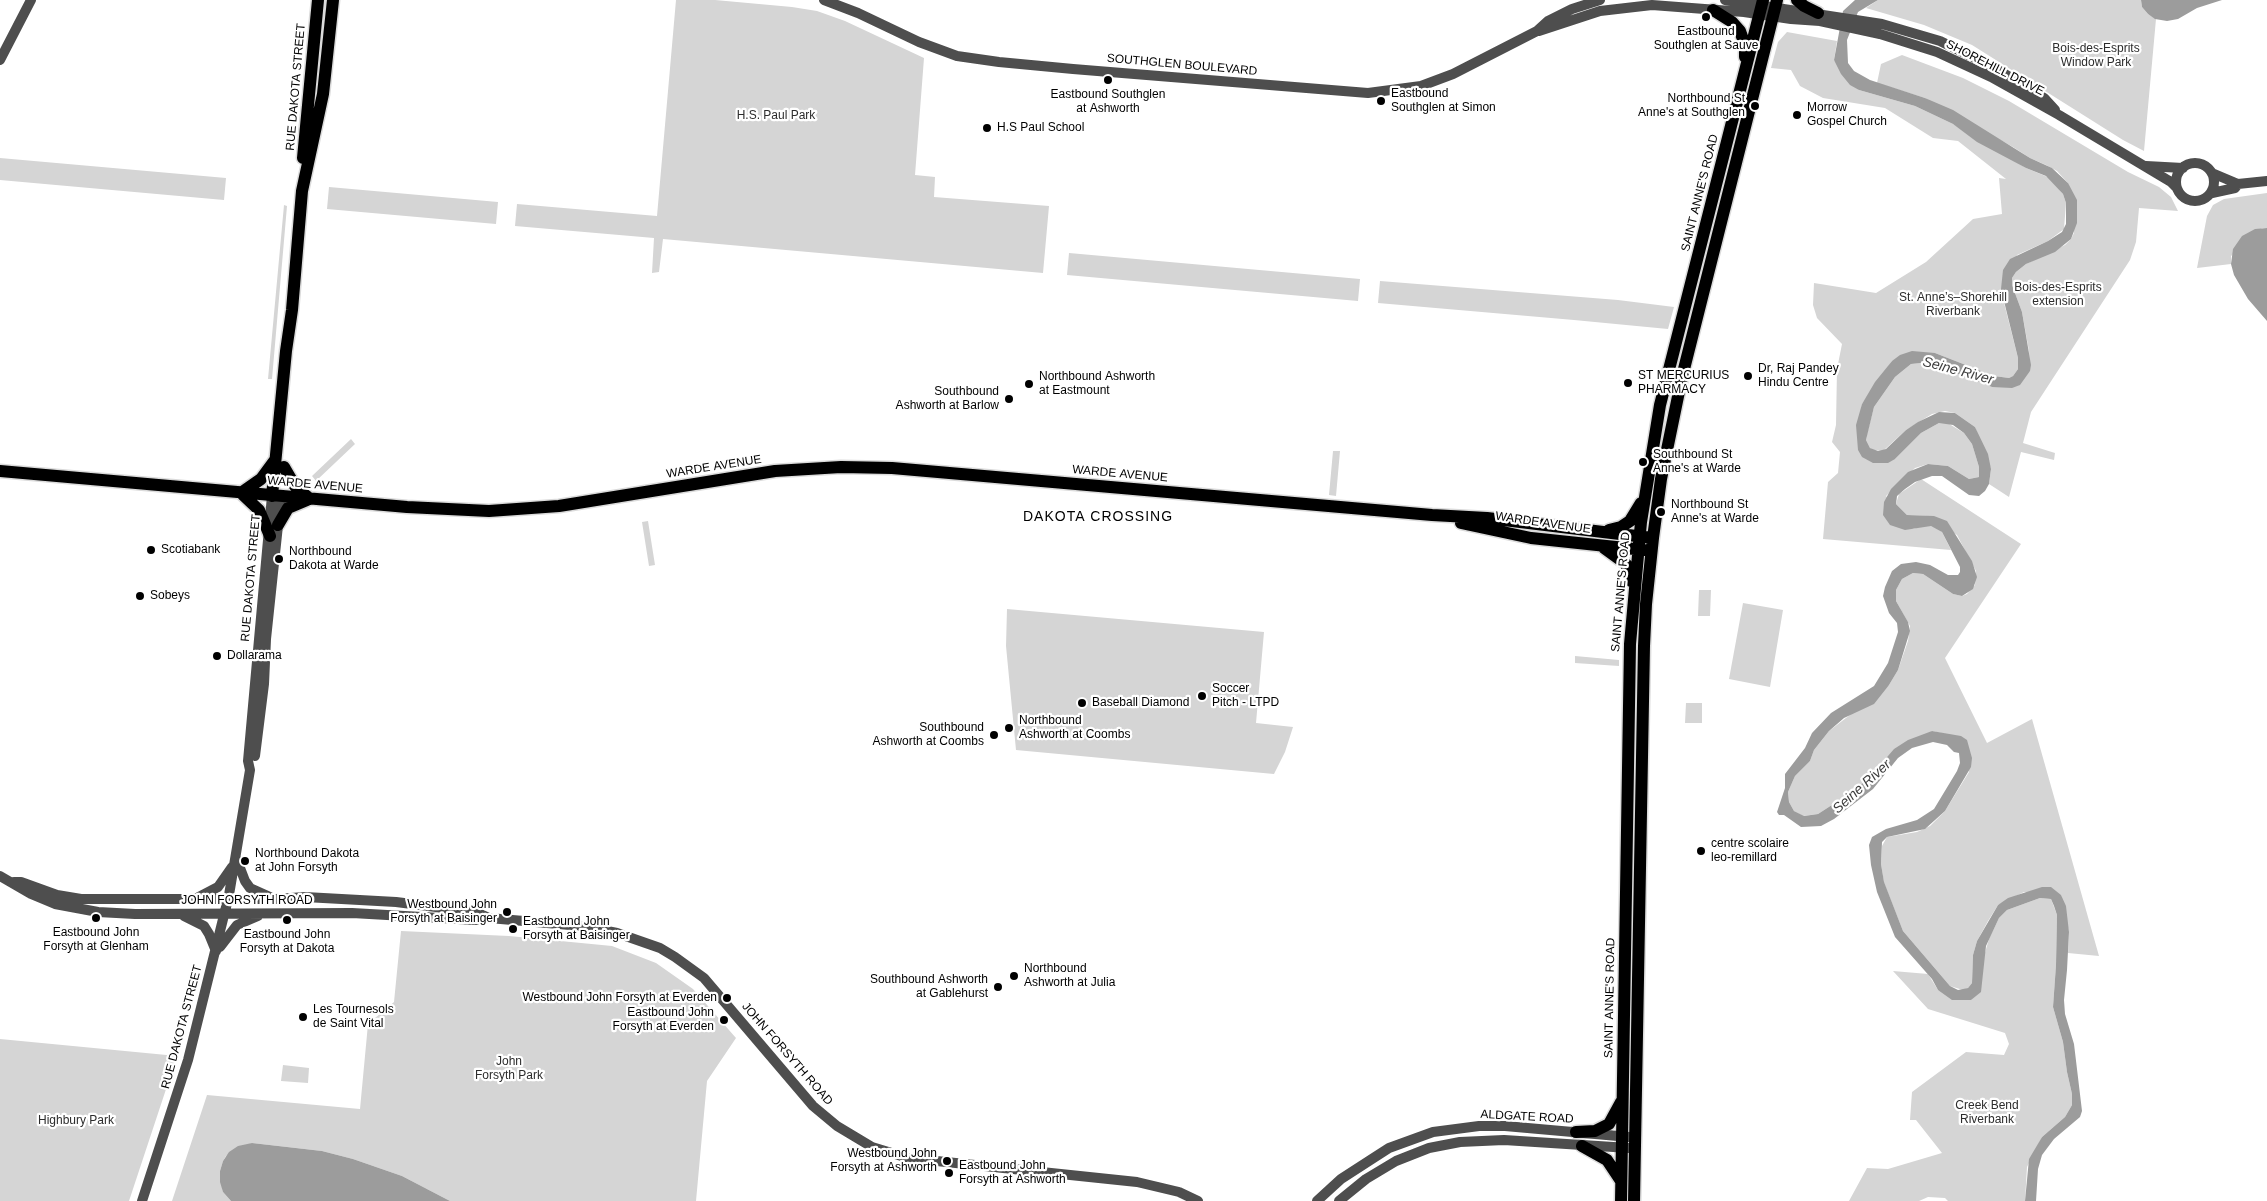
<!DOCTYPE html>
<html>
<head>
<meta charset="utf-8">
<style>
  body { margin:0 }
  canvas { display:block; background:#fff }
</style>
</head>
<body>
<canvas width="2267" height="1201"></canvas>
<script>
const ctx = document.querySelector('canvas').getContext('2d');
ctx.lineJoin = 'round';
function fillPath(path, color) { ctx.fillStyle = color; ctx.fill(path, 'evenodd'); }
const toPath = rows => new Path2D(rows.map(r => 'M' + r).join(''));
function strokePath(path, color, width, dash) { ctx.strokeStyle = color; ctx.lineWidth = width; ctx.lineCap = dash ? 'butt' : 'round'; ctx.setLineDash(dash || []); ctx.stroke(path); }
function drawText(font, color, halo, rows, align = 'center') {
  ctx.font = font + ' Arial,sans-serif'; ctx.lineWidth = 4.5; ctx.setLineDash([]); ctx.textBaseline = 'middle'; ctx.strokeStyle = halo; ctx.fillStyle = color; for (const [text, x, y, turn = 0] of rows) {
    ctx.save(); ctx.translate(x, y); ctx.rotate((+turn || 0) * Math.PI / 180); ctx.textAlign = isNaN(turn) ? turn : align; if (halo) ctx.strokeText(text, 0, 0); ctx.fillText(text, 0, 0); ctx.restore();
  }
}
fillPath(toPath([
  [676,0,715,0,792,7,817,11,845,21,924,58,915,175,935,177,934,197,1049,206,1043,273,663,239,659,272,652,273,654,238,515,226,517,204,657,216],
  [1878,0,2141,0,2142,7,2148,14,2156,19,2144,151,2123,140,1972,45,1924,25,1866,8],
  [1787,32,1837,41,1834,60,1859,90,1915,106,1953,124,2026,168,2050,178,2063,194,2066,203,2064,229,2048,241,2017,255,2004,303,2018,358,2018,369,2013,376,2009,378,1994,376,1935,353,1892,361,1862,404,1858,450,1895,459,1921,433,1939,423,1946,422,1964,433,1972,444,1979,467,1979,477,1969,479,1948,466,1928,464,1915,468,1886,496,1913,529,1926,525,1936,527,1942,532,1951,550,1823,539,1828,482,1838,473,1840,452,1832,442,1836,425,1837,369,1842,344,1817,318,1813,305,1814,283,1876,293,1926,262,1973,219,2002,214,1999,178,2006,179,1958,141,1933,138,1885,108,1823,98,1800,86,1791,70,1771,68,1778,42],
  [1902,55,1963,78,2009,101,2128,172,2159,187,2171,197,2178,211,2139,208,2136,242,2130,260,2031,412,2023,443,2055,453,2054,460,2021,452,2009,497,1989,484,1991,469,1975,427,1955,413,1945,411,1932,414,1906,430,1883,451,1873,450,1870,448,1866,440,1867,434,1874,407,1895,377,1911,364,1921,363,1943,368,1992,387,2030,371,2029,351,2022,312,2012,285,2012,278,2016,272,2026,264,2065,245,2071,239,2074,233,2068,183,2057,171,2046,165,2030,158,2013,147,1925,98,1877,83,1881,64],
  [0,158,226,178,224,200,0,180],
  [329,187,498,202,496,224,327,209],
  [2267,193,2267,228,2262,228,2231,256,2231,264,2197,268,2207,216,2213,205,2224,199],
  [284,205,287,206,272,379,268,379],
  [1069,253,1360,279,1358,301,1067,275],
  [1380,281,1618,300,1674,307,1668,329,1574,320,1378,303],
  [351,439,355,444,316,481,312,476],
  [1333,451,1340,451,1336,496,1329,495],
  [1921,479,2021,544,1945,658,1987,743,2032,719,2099,956,2068,953,2069,932,2061,895,2024,892,1998,905,1988,921,1977,941,1973,955,1972,983,1968,988,1963,990,1950,986,1903,931,1884,883,1881,864,1882,846,1887,837,1917,832,1930,826,1945,811,1969,772,1955,736,1932,731,1852,792,1818,814,1803,816,1794,811,1789,802,1788,792,1795,776,1810,761,1814,750,1829,731,1889,685,1898,670,1908,641,1910,626,1896,601,1896,590,1902,579,1913,573,1923,574,1953,594,1962,596,1967,594,1975,585,1976,571,1957,535,1929,516,1907,515,1896,504,1899,494],
  [648,521,655,565,649,566,642,522],
  [1699,590,1711,590,1710,616,1698,616],
  [1743,603,1783,610,1770,687,1729,679],
  [1007,609,1264,632,1256,723,1293,727,1285,752,1274,774,1016,750,1006,646],
  [1575,656,1619,660,1619,666,1575,663],
  [1686,703,1702,703,1702,723,1685,723],
  [2040,898,2051,899,2057,915,2056,965,2053,1007,2063,1042,2067,1072,2072,1094,2072,1105,2065,1117,2042,1137,2027,1167,2025,1201,1948,1201,1945,1198,1928,1197,1919,1201,1849,1201,1867,1168,1888,1169,1942,1153,1916,1120,1910,1120,1912,1092,1966,1052,2004,1055,2009,1044,2005,1033,1928,1009,1893,971,1928,974,1938,990,1971,1000,1989,939,1999,918,2007,910],
  [401,931,509,936,612,946,656,963,693,989,736,1038,707,1081,696,1201,450,1201,402,1176,353,1159,322,1151,252,1143,226,1156,223,1161,220,1171,223,1192,231,1201,172,1201,207,1095,360,1109,368,1024,394,1002],
  [0,1039,177,1056,129,1201,0,1201],
  [283,1065,309,1068,308,1083,281,1081]
]), '#d5d5d5');
fillPath(toPath([
  [1855,0,1878,0,1858,12,1847,40,1848,63,1854,71,1870,80,1925,98,1953,110,2030,158,2052,168,2068,183,2077,200,2077,223,2071,239,2055,252,2026,264,2016,272,2012,278,2012,285,2022,312,2031,365,2030,371,2020,385,2012,388,1992,387,1943,368,1921,363,1911,364,1895,377,1874,407,1866,440,1870,448,1878,451,1886,449,1906,430,1918,422,1939,412,1955,413,1975,427,1988,454,1991,469,1989,484,1985,491,1979,496,1969,495,1942,476,1932,476,1915,482,1905,489,1897,496,1896,504,1907,515,1934,516,1947,521,1972,561,1977,577,1973,589,1962,596,1953,594,1923,574,1913,573,1902,579,1896,590,1896,601,1908,622,1910,631,1898,670,1889,685,1874,704,1844,718,1829,731,1814,750,1810,761,1795,776,1788,792,1789,802,1794,811,1804,816,1818,814,1852,792,1870,777,1894,749,1908,740,1932,731,1961,736,1967,740,1972,758,1971,767,1945,811,1925,829,1887,837,1882,842,1881,864,1884,882,1903,931,1950,986,1958,990,1968,988,1972,983,1973,955,1977,941,1998,905,2008,898,2042,887,2051,887,2061,895,2066,906,2069,932,2067,970,2064,1000,2065,1014,2074,1044,2082,1111,2080,1117,2054,1139,2042,1155,2038,1169,2036,1201,2025,1201,2029,1159,2042,1137,2065,1117,2072,1105,2072,1094,2067,1072,2063,1042,2053,1007,2056,965,2057,915,2054,906,2051,899,2040,898,2007,910,1999,918,1986,946,1981,992,1971,1000,1952,1000,1938,990,1932,979,1895,937,1877,892,1871,865,1869,845,1872,837,1886,829,1917,820,1934,809,1957,771,1960,763,1959,753,1954,752,1947,745,1933,742,1912,748,1898,758,1873,789,1834,819,1821,826,1801,827,1784,815,1779,815,1777,812,1785,788,1785,774,1805,748,1812,733,1831,713,1874,686,1888,663,1898,632,1897,623,1889,613,1883,596,1885,587,1892,571,1901,564,1916,562,1930,565,1948,575,1958,575,1960,572,1960,567,1942,532,1931,526,1905,530,1890,525,1883,515,1884,502,1891,489,1908,472,1928,464,1948,466,1969,479,1979,477,1979,467,1972,444,1964,433,1953,425,1939,423,1921,433,1895,459,1888,463,1873,463,1862,457,1858,450,1856,425,1862,404,1875,382,1892,361,1900,355,1912,351,1935,353,1994,376,2009,378,2013,376,2018,369,2018,358,2001,289,2003,270,2010,259,2048,241,2062,232,2066,224,2066,203,2063,194,2046,176,2026,168,1977,142,1953,124,1915,106,1859,90,1850,85,1841,74,1834,60,1843,11],
  [2141,0,2222,0,2197,8,2178,19,2167,21,2155,19,2148,14,2142,7],
  [2267,228,2267,321,2248,299,2234,275,2231,264,2233,249,2242,236,2255,229],
  [252,1143,322,1151,353,1159,402,1176,450,1201,231,1201,223,1192,220,1182,220,1171,223,1161,229,1152,238,1146]
]), '#9c9c9c');
const major = toPath([
  [1797,0,1804,6,1818,13],
  [1713,10,1732,22,1740,31,1745,45,1745,57],
  [303,158,318,0],
  [284,467,295,486,310,499],
  [0,471,407,507,489,511,559,506,775,471,841,467,892,468,1432,515,1487,518,1653,538],
  [241,493,259,510,270,536],
  [241,493,261,479,275,460],
  [272,496,286,351,292,310,302,191,323,94,333,0],
  [1461,523,1531,538,1644,550],
  [278,525,288,508,307,500],
  [1609,530,1621,527,1630,521,1641,503],
  [1604,548,1626,564,1631,581],
  [1576,1132,1595,1131,1609,1124,1621,1102],
  [1582,1146,1607,1160,1621,1181],
  [1621,1201,1630,644,1641,522,1660,405,1763,0],
  [1634,1201,1644,646,1646,604,1653,538,1661,479,1682,377,1777,0]
]);
strokePath(major, '#dbdbdb', 15);
strokePath(toPath([
  [824,0,858,13,919,42,957,56,999,62,1073,69,1368,93,1421,86,1453,74,1537,31,1548,21,1572,9,1600,0],
  [1725,0,1882,24,1940,41,1995,68,2044,98,2055,110],
  [1539,31,1600,11,1652,5,1744,12,1791,19,1820,21,1880,34,1937,52,1991,77,2059,115,2171,182,2177,188],
  [0,60,31,0],
  '2176 182a19 19 0 1 1 38 0a19 19 0 1 1-38 0Z',
  [2146,166,2183,168],
  [2212,173,2238,184,2267,181],
  [2212,193,2235,188,2238,184],
  [255,756,264,684,266,639,281,497],
  [237,860,245,881,250,888,270,897],
  [0,876,31,894,55,904,98,912,135,914,352,913,475,920,489,918,582,926,617,933,660,948,675,957,704,978,813,1106,837,1126,872,1147,908,1158,1137,1182,1179,1192,1198,1201],
  [14,882,21,882,57,895,81,899,276,899,305,897,396,902,476,912,489,918],
  [197,898,218,887,232,867],
  [184,916,204,926,209,934,216,951],
  [220,947,237,925,258,916],
  [142,1201,188,1060,229,895,250,770,248,761,272,496],
  [1317,1201,1341,1179,1375,1157,1389,1148,1433,1132,1479,1126,1505,1126,1629,1137],
  [1339,1201,1366,1179,1396,1161,1429,1148,1460,1142,1504,1140,1629,1148]
]), '#4e4e4e', 10);
strokePath(major, '#000', 12);
for (const [x, y, r, color] of [
  [1706,17,5,"#000"],
  [1108,80,5,"#000"],
  [1381,101,5,"#000"],
  [1755,106,5,"#000"],
  [1797,115,5,"#000"],
  [987,128,5,"#000"],
  [1748,376,5,"#000"],
  [1628,383,5,"#000"],
  [1029,384,5,"#000"],
  [1009,399,5,"#000"],
  [1643,462,5,"#000"],
  [1661,512,5,"#000"],
  [151,550,5,"#000"],
  [279,559,5,"#000"],
  [140,596,5,"#000"],
  [217,656,5,"#000"],
  [1202,696,5,"#000"],
  [1082,703,5,"#000"],
  [1009,728,5,"#000"],
  [994,735,5,"#000"],
  [1701,851,5,"#000"],
  [245,861,5,"#000"],
  [507,912,5,"#000"],
  [96,918,5,"#000"],
  [287,920,5,"#000"],
  [513,929,5,"#000"],
  [1014,976,5,"#000"],
  [998,987,5,"#000"],
  [727,998,5,"#000"],
  [303,1017,5,"#000"],
  [724,1020,5,"#000"],
  [947,1161,5,"#000"],
  [949,1173,5,"#000"]
]) { const dot = new Path2D(); dot.arc(x, y, r, 0, 2 * Math.PI); ctx.fillStyle = color; ctx.fill(dot); strokePath(dot, '#fff', 2); }
drawText('12px', '#000', '#fff', [
  ["Eastbound",1706,32,"center"],
  ["Southglen at Sauve",1706,46,"center"],
  ["Eastbound",1391,94],
  ["Southglen at Simon",1391,108],
  ["Eastbound Southglen",1108,95,"center"],
  ["at Ashworth",1108,109,"center"],
  ["Northbound St",1745,99,"right"],
  ["Anne's at Southglen",1745,113,"right"],
  ["Morrow",1807,108],
  ["Gospel Church",1807,122],
  ["H.S Paul School",997,128],
  ["Dr, Raj Pandey",1758,369],
  ["Hindu Centre",1758,383],
  ["ST MERCURIUS",1638,376],
  ["PHARMACY",1638,390],
  ["Northbound Ashworth",1039,377],
  ["at Eastmount",1039,391],
  ["Southbound",999,392,"right"],
  ["Ashworth at Barlow",999,406,"right"],
  ["Southbound St",1653,455],
  ["Anne's at Warde",1653,469],
  ["Northbound St",1671,505],
  ["Anne's at Warde",1671,519],
  ["Scotiabank",161,550],
  ["Northbound",289,552],
  ["Dakota at Warde",289,566],
  ["Sobeys",150,596],
  ["Dollarama",227,656],
  ["Soccer",1212,689],
  ["Pitch - LTPD",1212,703],
  ["Baseball Diamond",1092,703],
  ["Northbound",1019,721],
  ["Ashworth at Coombs",1019,735],
  ["Southbound",984,728,"right"],
  ["Ashworth at Coombs",984,742,"right"],
  ["centre scolaire",1711,844],
  ["leo-remillard",1711,858],
  ["Northbound Dakota",255,854],
  ["at John Forsyth",255,868],
  ["Westbound John",497,905,"right"],
  ["Forsyth at Baisinger",497,919,"right"],
  ["Eastbound John",523,922],
  ["Forsyth at Baisinger",523,936],
  ["Eastbound John",96,933,"center"],
  ["Forsyth at Glenham",96,947,"center"],
  ["Eastbound John",287,935,"center"],
  ["Forsyth at Dakota",287,949,"center"],
  ["Northbound",1024,969],
  ["Ashworth at Julia",1024,983],
  ["Southbound Ashworth",988,980,"right"],
  ["at Gablehurst",988,994,"right"],
  ["Westbound John Forsyth at Everden",717,998,"right"],
  ["Les Tournesols",313,1010],
  ["de Saint Vital",313,1024],
  ["Eastbound John",714,1013,"right"],
  ["Forsyth at Everden",714,1027,"right"],
  ["Westbound John",937,1154,"right"],
  ["Forsyth at Ashworth",937,1168,"right"],
  ["Eastbound John",959,1166],
  ["Forsyth at Ashworth",959,1180]
], 'left');
drawText('12px', '#2c2c2c', '#fff', [
  ["Bois-des-Esprits",2096,49],
  ["Window Park",2096,63],
  ["H.S. Paul Park",776,116],
  ["Bois-des-Esprits",2058,288],
  ["extension",2058,302],
  ["St. Anne’s–Shorehill",1953,298],
  ["Riverbank",1953,312],
  ["John",509,1062],
  ["Forsyth Park",509,1076],
  ["Creek Bend",1987,1106],
  ["Riverbank",1987,1120],
  ["Highbury Park",76,1121]
]);
drawText('12px', '#000', '#fff', [
  ["SOUTHGLEN BOULEVARD",1182,65,5],
  ["SHOREHILL DRIVE",1995,68,27],
  ["RUE DAKOTA STREET",296,87,-85],
  ["SAINT ANNE'S ROAD",1700,193,-76],
  ["WARDE AVENUE",714,467,-9],
  ["WARDE AVENUE",1120,474,5],
  ["WARDE AVENUE",315,485,5],
  ["WARDE AVENUE",1543,523,8],
  ["RUE DAKOTA STREET",251,578,-85],
  ["SAINT ANNE'S ROAD",1621,592,-85],
  ["JOHN FORSYTH ROAD",247,901],
  ["SAINT ANNE'S ROAD",1610,998,-89],
  ["RUE DAKOTA STREET",182,1027,-75],
  ["JOHN FORSYTH ROAD",787,1054,49],
  ["ALDGATE ROAD",1527,1117,3]
]);
drawText('italic 14px', '#3d3d3d', '#fff', [
  ["Seine River",1958,371,15],
  ["Seine River",1862,787,-42]
]);
ctx.letterSpacing = '1px';
drawText('14px', '#000', '#fff', [
  ["DAKOTA CROSSING",1098,517]
]);
ctx.letterSpacing = '0px';
</script>
</body>
</html>
